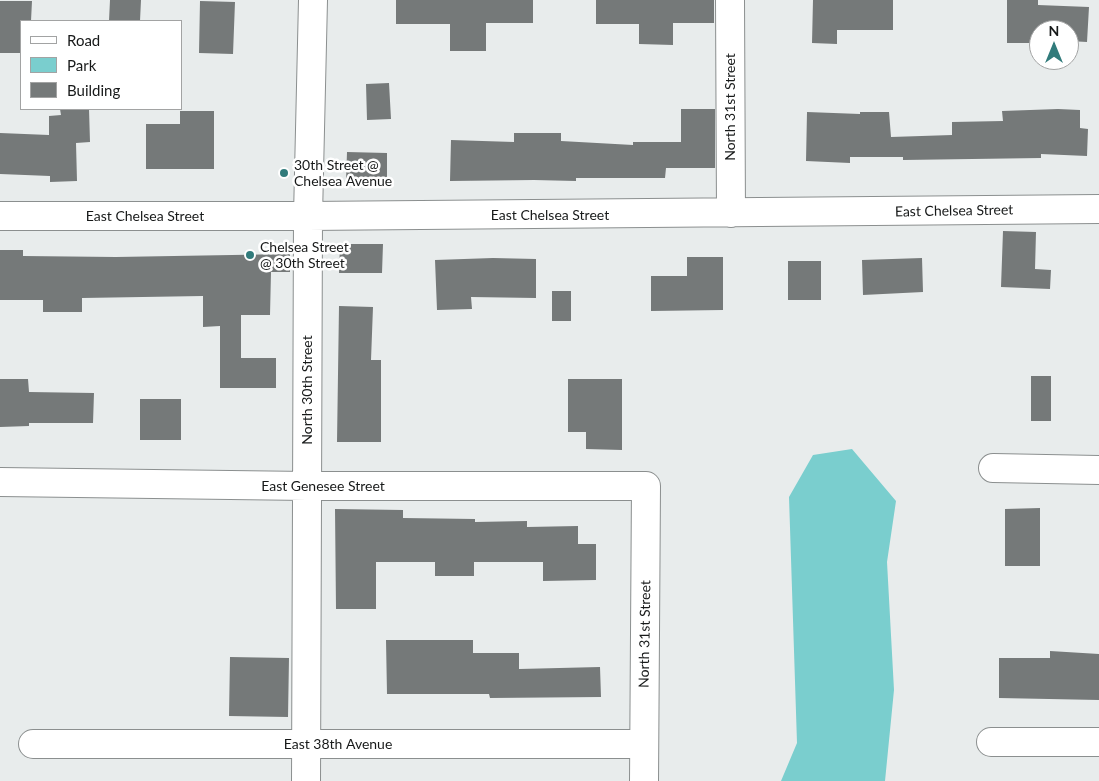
<!DOCTYPE html>
<html>
<head>
<meta charset="utf-8">
<style>
  body { margin:0 }
  #map { position:relative; width:1099px; height:781px; overflow:hidden; background:#e8ecec; font-family:Lato,sans-serif }
  canvas { display:block }
  .legend { position:absolute; left:20px; top:20px; width:162px; height:90px; box-sizing:border-box; background:#fff; border:1px solid #a2a3a3; margin:0; padding:6px 9px; list-style:none; font-size:15px; color:#171919 }
  .legend li { display:flex; align-items:center; gap:10px; height:25px }
  .legend b { width:25px; border:1px solid #a2a3a3 }
  .north { position:absolute; left:1029px; top:20px; width:50px; height:50px; box-sizing:border-box; background:#fff; border:1px solid #a2a3a3; border-radius:50%; rotate:0deg; font-size:14px; font-weight:700; line-height:20px; text-align:center; color:#171919 }
  .north::after { content:''; display:block; margin:auto; width:18px; height:22px; background:#317b7b; clip-path:polygon(50% 0,100% 100%,50% 72%,0 100%) }
</style>
</head>
<body>
<div id="map">
<canvas width="1099" height="781"></canvas>
<ul class="legend">
<li><b style="height:6px;background:#fff"></b>Road</li>
<li><b style="height:14px;background:#7acece"></b>Park</li>
<li><b style="height:14px;background:#757979"></b>Building</li>
</ul>
<div class="north">N</div>
</div>
<script>
const ctx = document.querySelector('canvas').getContext('2d');
ctx.lineJoin = 'round';
function fillPath(path, color) { ctx.fillStyle = color; ctx.fill(path, 'evenodd'); }
const toPath = rows => new Path2D(rows.map(r => 'M' + r).join(''));
function strokePath(path, color, width, dash) { ctx.strokeStyle = color; ctx.lineWidth = width; ctx.lineCap = dash ? 'butt' : 'round'; ctx.setLineDash(dash || []); ctx.stroke(path); }
function drawText(font, color, halo, rows, align = 'center') {
  ctx.font = font + ' Lato,sans-serif'; ctx.lineWidth = 5; ctx.setLineDash([]); ctx.textBaseline = 'middle'; ctx.strokeStyle = halo; ctx.fillStyle = color; for (const [text, x, y, turn = 0] of rows) {
    ctx.save(); ctx.translate(x, y); ctx.rotate((+turn || 0) * Math.PI / 180); ctx.textAlign = isNaN(turn) ? turn : align; if (halo) ctx.strokeText(text, 0, 0); ctx.fillText(text, 0, 0); ctx.restore();
  }
}
fillPath(toPath([
  [852,449,896,501,887,562,894,690,885,781,781,781,797,743,789,497,813,455]
]), '#7acece');
fillPath(toPath([
  [110,0,141,0,140,21,109,21],
  [396,0,533,0,533,23,486,23,486,51,450,51,450,24,396,24],
  [596,0,714,0,714,23,673,23,673,45,639,44,639,24,596,24],
  [813,0,893,0,893,30,837,30,837,44,812,43],
  [1007,0,1038,0,1038,5,1089,7,1087,42,1069,41,1069,30,1039,30,1038,43,1007,43],
  [0,1,32,1,31,21,21,21,21,53,0,53],
  [200,1,235,2,233,54,199,53],
  [389,83,391,119,367,120,366,84],
  [60,109,89,109,90,142,76,143,77,181,50,182,50,176,0,174,0,133,49,135,49,116,61,115],
  [681,109,715,109,715,168,666,168,665,178,576,178,576,181,534,180,450,181,451,140,514,142,514,133,561,133,561,141,633,145,633,142,681,142],
  [1058,109,1080,110,1080,128,1088,129,1087,156,1041,154,1041,158,903,160,903,157,850,157,850,163,806,161,807,112,860,114,860,112,889,112,891,137,952,135,952,122,1003,121,1002,111],
  [180,111,214,111,214,169,146,169,146,124,180,124],
  [347,152,387,153,387,183,346,182],
  [1003,231,1036,232,1035,269,1051,270,1050,289,1001,287],
  [340,244,383,244,382,273,339,273],
  [0,250,23,250,23,256,116,257,290,254,290,272,271,272,270,315,241,315,241,358,276,358,276,388,220,388,220,326,203,327,203,296,82,298,82,312,43,312,43,300,0,300],
  [687,257,723,257,723,310,651,311,651,276,687,276],
  [493,258,536,259,536,298,471,297,472,309,437,310,435,260],
  [922,258,923,292,863,295,862,260],
  [788,261,821,261,821,300,788,300],
  [552,291,571,291,571,321,552,321],
  [339,306,373,307,371,360,381,360,381,442,337,442],
  [1031,376,1051,376,1051,421,1031,421],
  [0,379,28,379,29,392,94,393,93,423,29,423,29,426,0,427],
  [568,379,622,379,622,450,586,449,586,432,568,432],
  [140,399,181,399,181,440,140,440],
  [1040,508,1040,566,1005,566,1005,509],
  [335,509,403,510,403,518,475,519,475,522,527,521,527,527,578,526,578,544,596,544,596,580,543,581,543,562,474,562,474,576,435,576,435,562,376,562,376,609,336,609],
  [386,640,473,640,473,653,519,653,519,669,600,667,601,697,490,698,489,694,387,694],
  [1050,651,1099,654,1099,700,999,698,999,658,1050,658],
  [230,657,289,658,288,717,229,716]
]), '#757979');
const minor = toPath([
  [730,0,731,213],
  [0,216,308,216,1099,209],
  [993,468,1099,470],
  [0,482,307,486,646,486,644,781],
  [991,742,1099,742],
  [33,744,644,744],
  [306,781,308,216,313,0]
]);
strokePath(minor, '#8b8f8f', 30);
strokePath(minor, '#fff', 28);
for (const [x, y, r, color] of [
  [284,173,5,"#317b7b"],
  [250,255,5,"#317b7b"]
]) { const dot = new Path2D(); dot.arc(x, y, r, 0, 2 * Math.PI); ctx.fillStyle = color; ctx.fill(dot); strokePath(dot, '#fff', 2); }
drawText('14px', '#171919', '#fff', [
  ["North 31st Street",730,107,-90],
  ["East Chelsea Street",954,211,-1],
  ["East Chelsea Street",550,215],
  ["East Chelsea Street",145,216],
  ["North 30th Street",307,390,-90],
  ["East Genesee Street",323,486],
  ["North 31st Street",645,634,-89],
  ["East 38th Avenue",338,744]
]);
drawText('14px', '#171919', '#fff', [
  ["30th Street @",294,165],
  ["Chelsea Avenue",294,181],
  ["Chelsea Street",260,247],
  ["@ 30th Street",260,263]
], 'left');
</script>
</body>
</html>
